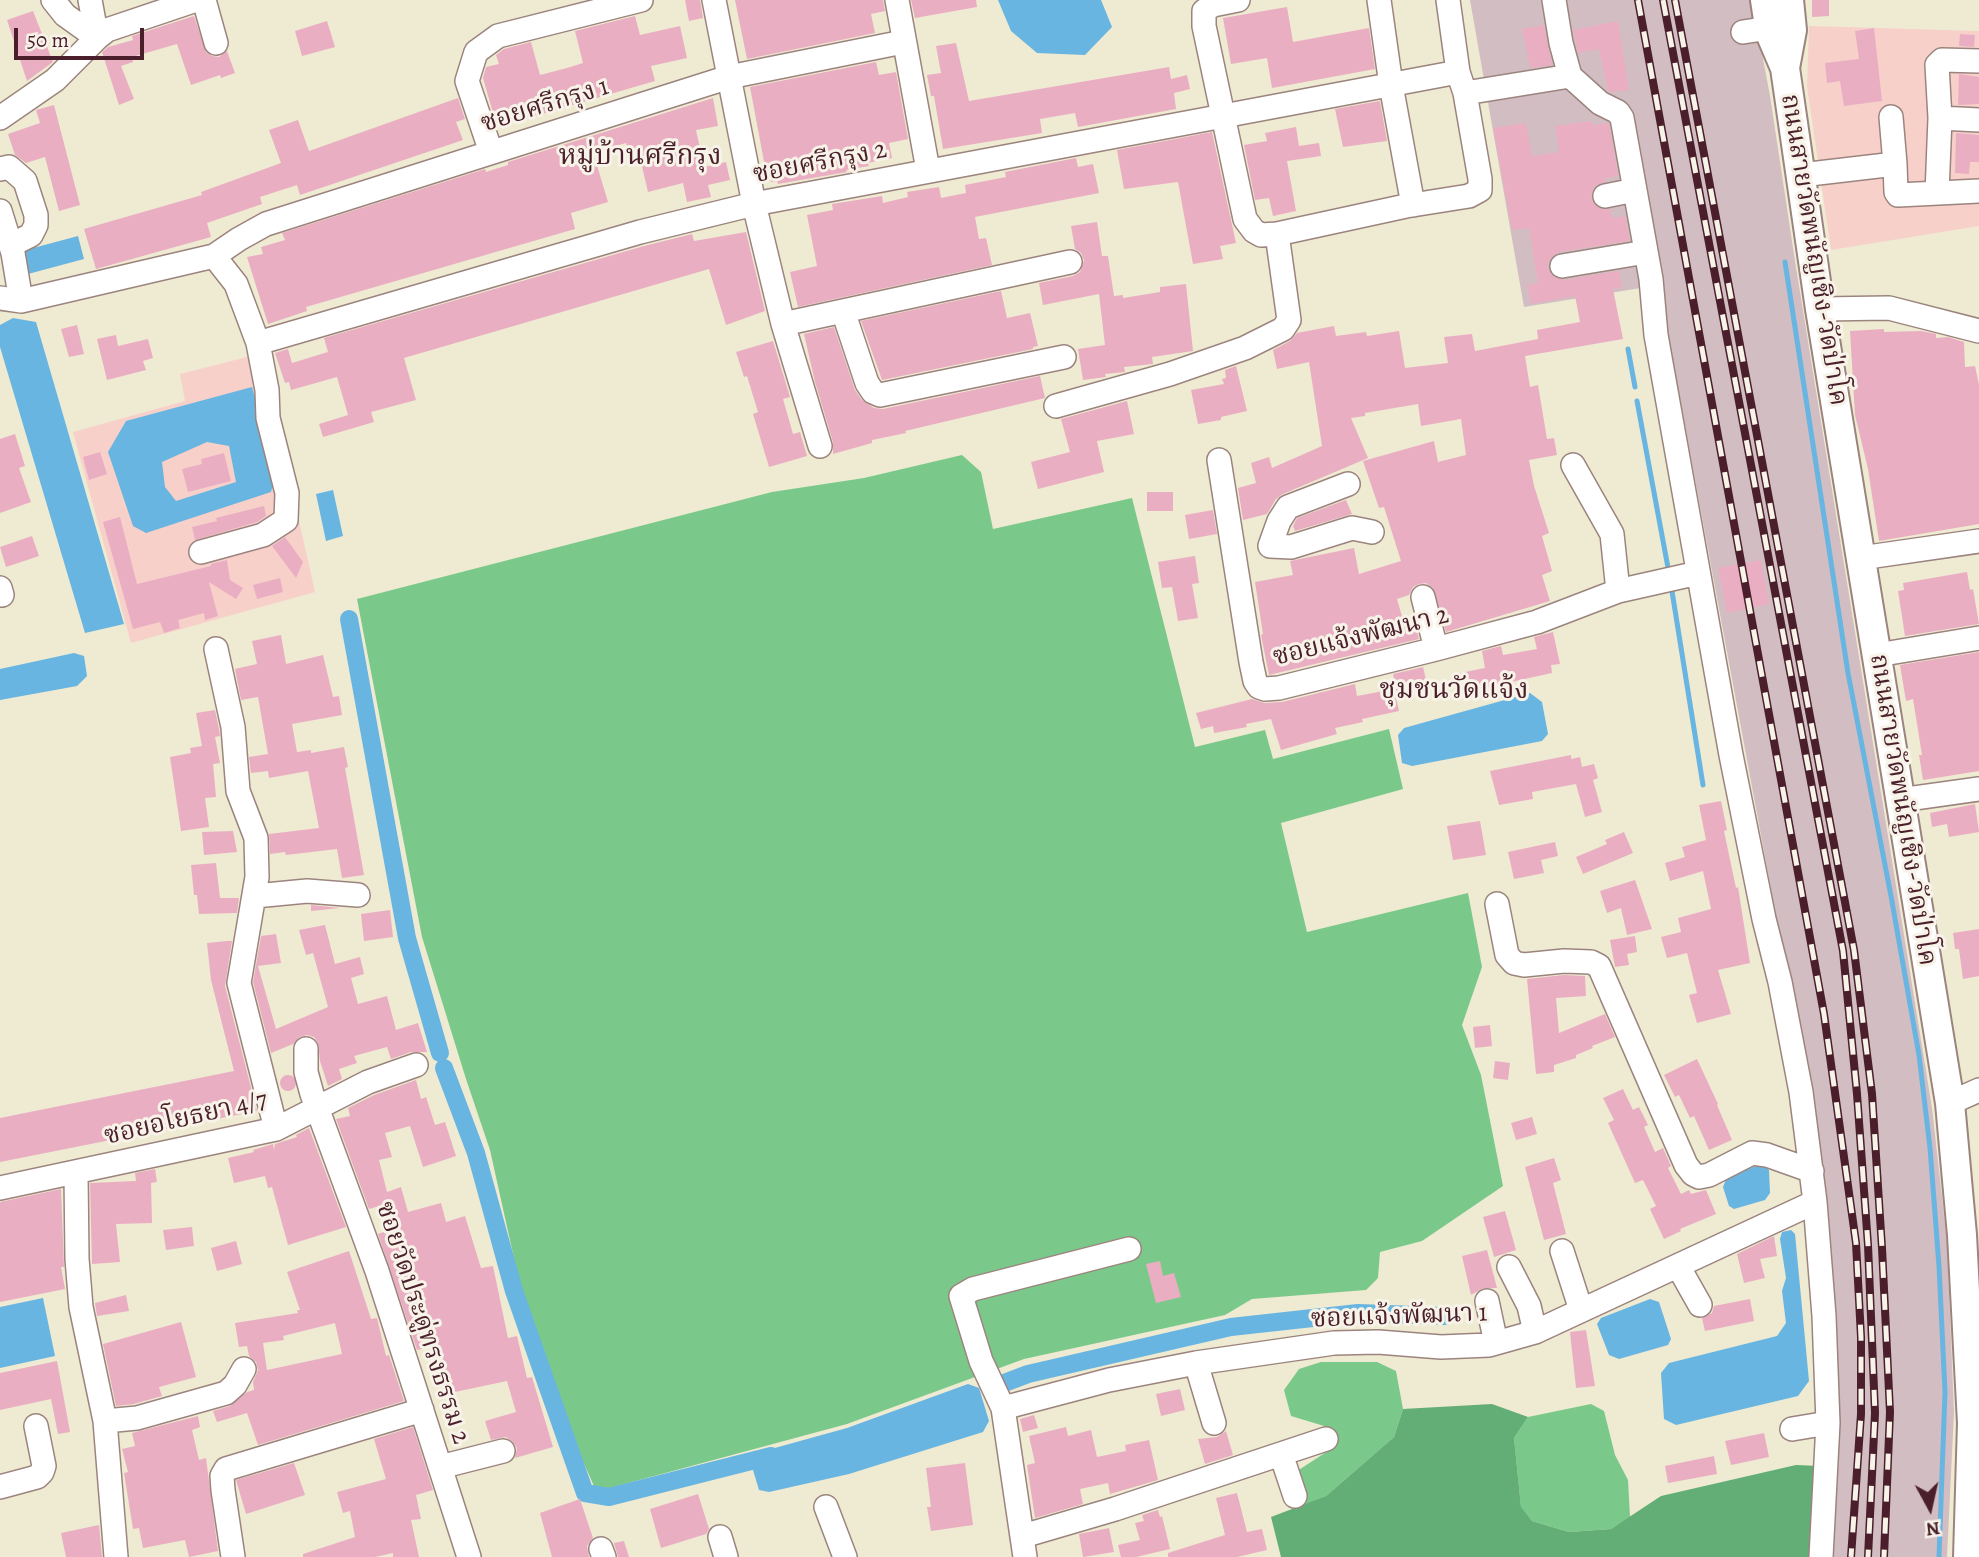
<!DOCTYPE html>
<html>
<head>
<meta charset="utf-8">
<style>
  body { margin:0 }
  #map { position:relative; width:1979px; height:1557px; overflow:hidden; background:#efead2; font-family:Alegreya,serif }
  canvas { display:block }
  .north { position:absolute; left:1895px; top:1473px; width:70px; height:70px; -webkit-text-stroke:5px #f7f3e8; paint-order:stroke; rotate:172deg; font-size:19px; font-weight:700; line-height:28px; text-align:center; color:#4a1f2b }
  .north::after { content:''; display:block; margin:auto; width:24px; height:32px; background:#4a1f2b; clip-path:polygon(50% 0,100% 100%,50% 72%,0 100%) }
  .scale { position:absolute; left:14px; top:28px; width:130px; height:32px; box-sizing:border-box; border:4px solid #4a1f2b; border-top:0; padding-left:9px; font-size:21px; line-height:24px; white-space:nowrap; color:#4a1f2b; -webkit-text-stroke:5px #f7f3e8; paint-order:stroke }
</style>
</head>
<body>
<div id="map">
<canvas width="1979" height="1557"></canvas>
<div class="north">N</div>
<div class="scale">50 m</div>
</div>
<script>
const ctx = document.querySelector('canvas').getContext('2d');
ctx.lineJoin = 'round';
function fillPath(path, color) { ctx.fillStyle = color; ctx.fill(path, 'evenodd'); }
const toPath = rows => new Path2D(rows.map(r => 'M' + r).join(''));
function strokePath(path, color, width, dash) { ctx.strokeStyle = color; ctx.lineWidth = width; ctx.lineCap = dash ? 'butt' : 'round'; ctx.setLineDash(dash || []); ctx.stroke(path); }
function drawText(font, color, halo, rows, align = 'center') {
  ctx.font = font + ' Alegreya,"Noto Serif Thai",serif'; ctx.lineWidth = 6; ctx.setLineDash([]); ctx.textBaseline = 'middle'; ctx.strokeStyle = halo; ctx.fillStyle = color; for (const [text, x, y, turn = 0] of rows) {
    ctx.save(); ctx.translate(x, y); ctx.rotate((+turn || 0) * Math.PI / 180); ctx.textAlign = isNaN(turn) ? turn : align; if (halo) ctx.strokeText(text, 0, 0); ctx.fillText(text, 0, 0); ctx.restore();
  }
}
fillPath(toPath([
  [1809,26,1979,31,1979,226,1831,250,1807,86],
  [251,356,284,454,315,592,131,643,73,432,185,401,180,374]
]), '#f7d0ca');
fillPath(toPath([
  [1470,0,1752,0,1770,96,1795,261,1932,1108,1947,1242,1954,1412,1947,1557,1827,1557,1835,1422,1788,981,1659,285,1524,307]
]), '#d2bec2');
fillPath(toPath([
  [962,455,981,472,993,529,1132,498,1195,747,1265,730,1273,759,1389,729,1403,789,1281,823,1307,932,1468,893,1482,967,1462,1025,1481,1075,1503,1186,1422,1241,1380,1252,1378,1278,1366,1290,1252,1299,1225,1315,1024,1359,847,1424,606,1489,594,1486,564,1419,521,1290,490,1150,466,1079,422,937,357,599,772,492,864,478],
  [1321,1362,1377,1362,1396,1371,1403,1409,1394,1437,1326,1496,1297,1508,1287,1498,1288,1477,1337,1445,1334,1429,1291,1416,1284,1390,1299,1369],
  [1591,1404,1604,1411,1615,1455,1628,1480,1630,1517,1611,1529,1569,1532,1532,1521,1521,1508,1514,1438,1528,1417]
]), '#7ac98a');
fillPath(toPath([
  [1492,1404,1528,1417,1514,1438,1521,1507,1532,1521,1569,1532,1611,1529,1661,1496,1796,1465,1819,1466,1814,1557,1281,1557,1271,1517,1326,1496,1394,1437,1403,1409]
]), '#63ad76');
fillPath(toPath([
  [998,0,1101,0,1112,27,1085,55,1037,53,1011,31],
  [78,236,84,259,28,274,22,251],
  [13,318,36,322,124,624,85,633,0,347,0,325],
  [252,387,276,474,271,492,146,533,133,526,108,452,126,421],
  [207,442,229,446,236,482,176,501,165,487,162,462],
  [333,490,343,536,326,541,316,494],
  [74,653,84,656,87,676,77,686,0,700,0,669],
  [1530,693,1542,702,1548,734,1542,741,1412,766,1402,763,1398,735,1404,728],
  [1761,1164,1769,1170,1770,1193,1765,1200,1734,1209,1729,1206,1723,1187,1727,1177],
  [1791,1230,1795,1234,1809,1381,1798,1396,1676,1425,1664,1419,1661,1373,1669,1363,1777,1336,1786,1323,1782,1291,1786,1278,1780,1239,1782,1232],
  [43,1298,55,1356,0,1368,0,1307],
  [1650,1299,1659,1302,1671,1339,1668,1345,1619,1359,1609,1355,1597,1324,1601,1318],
  [968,1384,979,1388,989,1421,983,1432,849,1474,769,1492,759,1490,750,1460,753,1454,847,1428]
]), '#68b5e1');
strokePath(toPath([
  [1785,262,1848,673,1891,896,1919,1055,1930,1148,1939,1266,1945,1392,1939,1557],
  [1628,349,1635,387],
  [1637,401,1669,573],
  [1671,585,1703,785]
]), '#68b5e1', 5);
strokePath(toPath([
  [349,619,407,938,440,1053],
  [444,1068,476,1153,514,1291,585,1493,609,1497,771,1456],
  [999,1385,1028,1374,1231,1327,1358,1313,1445,1316]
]), '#68b5e1', 18);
fillPath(toPath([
  [685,0,700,0,703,18,689,21],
  [735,0,883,0,885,11,871,14,875,33,747,59],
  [911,0,976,0,977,7,915,18],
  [1812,0,1829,0,1829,16,1812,17],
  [1287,7,1293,42,1369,28,1375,69,1272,88,1267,58,1231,64,1223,18],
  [33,11,53,62,27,81,7,20],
  [194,16,206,52,212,56,219,57,227,51,235,73,221,78,220,75,191,85,177,44,132,57,133,62,121,66,134,99,119,105,102,52,108,47,133,40,132,36],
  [635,16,640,35,680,26,687,58,651,66,655,81,497,127,483,78,486,67,499,64,496,55,504,49,531,42,540,75,567,68,583,63,575,31],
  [327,21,335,47,302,56,295,31],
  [1618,21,1629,90,1610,92,1608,91,1599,49,1578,53,1573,30],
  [1544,25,1552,65,1530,68,1522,29],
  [1874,28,1882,101,1844,106,1840,81,1827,83,1825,63,1859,59,1855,31],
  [1960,34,1975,35,1974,47,1959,46],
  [956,43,969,101,1169,67,1171,79,1187,75,1190,89,1174,93,1176,109,1078,127,1075,113,1040,119,1042,133,943,149,934,96,931,96,927,75,941,73,936,46],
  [876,62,879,75,896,72,908,139,889,143,892,158,868,163,869,166,846,170,847,172,778,184,777,181,771,182,768,166,765,167,750,87],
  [1959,74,1979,77,1979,104,1958,105],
  [458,98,465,119,456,122,463,140,300,195,297,185,260,197,262,204,207,223,211,237,96,269,84,229,202,195,201,192,281,163,269,130,298,120,309,151],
  [713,98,718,126,696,130,704,167,726,162,730,180,708,185,711,197,687,202,683,183,648,192,639,154,630,157,626,143,593,152,608,202,571,213,575,229,306,307,307,311,268,324,247,257,263,254,261,247,285,240,282,233,485,169,486,172,508,165,508,162],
  [1380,101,1387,141,1343,147,1335,109],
  [54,105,80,205,59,211,45,157,26,163,15,155,8,134,40,123,36,110],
  [1592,121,1593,125,1609,123,1618,176,1605,178,1606,182,1595,186,1592,192,1591,199,1600,209,1610,209,1612,218,1625,216,1630,241,1559,252,1549,260,1548,268,1552,275,1564,280,1619,271,1622,288,1613,289,1623,339,1525,356,1530,387,1538,385,1547,439,1554,438,1557,455,1529,460,1534,486,1549,533,1542,536,1552,571,1542,575,1550,601,1446,632,1433,588,1426,583,1419,584,1413,587,1409,595,1397,599,1405,627,1415,624,1419,639,1269,675,1261,635,1263,634,1255,582,1293,575,1290,561,1354,548,1359,574,1401,561,1384,507,1379,508,1363,461,1434,441,1438,462,1466,455,1461,419,1421,426,1418,404,1365,413,1365,416,1351,418,1368,458,1283,494,1276,499,1267,514,1243,520,1238,488,1256,483,1251,463,1269,457,1272,468,1322,446,1309,362,1277,369,1273,350,1290,341,1297,333,1334,326,1336,336,1366,332,1367,336,1399,331,1405,368,1448,363,1444,337,1472,334,1475,351,1538,339,1537,330,1580,322,1575,296,1531,304,1527,285,1538,283,1529,228,1512,230,1493,128,1526,123,1532,156,1559,152,1555,126],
  [1296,127,1299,146,1319,143,1321,156,1287,161,1296,211,1273,216,1269,198,1255,200,1244,145,1267,141,1265,133],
  [1212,132,1236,243,1220,246,1223,259,1193,264,1178,182,1124,189,1117,150],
  [1956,133,1979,135,1979,162,1970,162,1969,174,1955,173],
  [1076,158,1078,167,1093,164,1099,193,975,217,979,239,986,238,992,265,798,307,790,272,817,266,807,215,833,210,832,204,882,196,883,203,908,197,907,192,939,187,941,198,966,193,965,185,1006,177,1005,172],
  [1097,222,1102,256,1108,256,1114,296,1123,295,1123,298,1160,292,1160,287,1186,284,1193,351,1152,357,1153,364,1124,367,1125,372,1105,374,1106,377,1083,380,1078,349,1105,345,1099,294,1043,305,1039,283,1073,276,1080,272,1084,260,1081,253,1075,249,1071,226],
  [746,232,765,311,726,325,709,269,404,358,416,400,371,412,374,422,323,437,319,424,348,415,337,377,291,390,289,382,285,383,275,353,288,349,292,363,328,352,324,338,644,246,692,234,694,241],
  [1001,291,1007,318,1030,313,1038,346,1033,347,1033,349,882,380,861,321],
  [77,325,84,354,69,357,61,329],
  [834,327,855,390,862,400,874,408,883,409,1040,376,1045,398,905,431,906,433,872,440,872,443,833,454,833,442,815,382,804,334],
  [1884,329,1884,332,1921,331,1936,334,1936,338,1948,337,1964,342,1965,367,1975,366,1979,385,1979,524,1879,541,1868,469,1855,415,1850,331],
  [116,335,118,346,148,339,153,358,143,361,146,370,107,380,97,339],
  [773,341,790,397,783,399,793,434,800,432,807,456,769,467,753,414,758,412,747,376,744,377,736,352],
  [1236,366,1247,411,1221,417,1221,420,1198,424,1191,390,1224,384,1222,379,1226,378,1225,370],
  [1127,401,1134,434,1097,441,1104,472,1038,489,1031,462,1070,452,1061,419],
  [15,434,25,466,19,468,31,502,0,513,0,439],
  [100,452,107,474,89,480,83,457],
  [224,453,231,481,188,492,182,469,202,464,201,459],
  [1147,492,1173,492,1173,511,1147,511],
  [1346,500,1352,514,1295,531,1293,526,1297,518],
  [264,506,266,516,257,522,195,540,192,527,217,521,216,518],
  [1213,510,1217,534,1189,539,1185,515],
  [120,517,137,584,211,566,211,564,227,560,230,580,243,588,236,599,209,582,218,616,205,620,204,613,178,620,180,628,164,633,160,622,133,629,103,522],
  [32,536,39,556,6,567,0,547],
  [285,537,303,562,296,578,272,546],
  [1195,556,1199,583,1192,584,1198,618,1178,621,1172,587,1162,588,1158,562],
  [1761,560,1769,604,1727,613,1718,568],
  [1967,572,1970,590,1973,589,1979,624,1905,636,1898,591,1904,590,1903,583],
  [280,578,283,592,257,599,253,585],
  [1553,632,1560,664,1551,665,1552,673,1465,692,1460,673,1485,668,1482,651,1501,646,1503,655,1537,649,1534,637],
  [281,635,286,664,323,655,333,697,339,696,342,715,292,724,297,752,311,750,311,753,344,747,348,767,345,768,364,875,342,878,337,849,286,855,285,852,270,854,269,834,319,828,308,771,269,778,268,771,251,773,249,757,268,754,258,697,241,700,235,669,257,664,252,641],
  [1979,652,1979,771,1923,780,1919,755,1922,755,1913,699,1906,701,1900,665],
  [1423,667,1427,684,1396,691,1393,674],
  [1355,684,1357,696,1394,689,1399,711,1362,719,1363,722,1335,728,1337,734,1281,750,1271,719,1246,724,1247,727,1214,733,1213,726,1201,729,1196,713,1252,699,1265,703,1282,702],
  [215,710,219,729,220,736,215,737,220,763,213,764,216,797,205,798,209,827,181,831,170,757,191,753,190,748,202,746,196,713],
  [1571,755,1571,759,1580,757,1582,767,1594,764,1598,778,1593,780,1602,812,1585,817,1576,784,1532,792,1533,799,1499,805,1490,771],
  [1721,801,1727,830,1724,831,1736,888,1738,887,1750,963,1718,970,1731,1014,1697,1023,1689,995,1697,993,1687,953,1667,958,1661,937,1681,932,1678,918,1711,909,1703,871,1670,881,1665,863,1685,857,1682,847,1706,840,1699,805],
  [1975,804,1979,832,1949,837,1947,824,1932,827,1930,813],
  [1480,821,1486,855,1453,860,1447,826],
  [233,831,237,852,204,855,202,832],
  [1624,832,1633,853,1583,874,1576,857,1607,844,1605,840],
  [1555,842,1558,856,1541,860,1544,873,1514,879,1508,852],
  [216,863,220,898,239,898,237,913,199,914,197,895,194,895,191,865],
  [1635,880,1652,929,1627,935,1621,908,1607,913,1600,891],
  [311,905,340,908,311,911],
  [390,910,393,937,364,941,361,914],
  [325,925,335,964,360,957,364,974,351,978,358,1004,387,996,396,1030,418,1023,427,1052,411,1052,391,1059,387,1047,354,1056,357,1063,339,1069,342,1079,328,1086,320,1061,318,1043,314,1037,307,1035,300,1037,293,1044,271,1053,253,982,261,936,276,934,281,963,258,966,276,1029,328,1007,313,953,306,955,299,930],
  [1979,929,1979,976,1963,979,1959,949,1955,949,1953,933],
  [1635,936,1637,952,1627,954,1629,965,1615,967,1610,940],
  [227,941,232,941,225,986,257,1111,0,1162,0,1118,234,1071,211,980,207,943],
  [1564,975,1585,976,1586,996,1556,998,1559,1033,1605,1014,1615,1037,1592,1046,1593,1048,1576,1055,1576,1058,1554,1065,1554,1072,1536,1074,1527,979],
  [1490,1025,1492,1046,1475,1048,1473,1027],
  [1697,1059,1718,1104,1717,1105,1732,1140,1709,1150,1694,1116,1690,1118,1679,1095,1675,1097,1664,1075],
  [1495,1061,1510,1063,1508,1080,1493,1078],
  '280 1083a8 8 0 1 1 16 0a8 8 0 1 1-16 0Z',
  [416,1080,421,1099,426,1097,435,1125,445,1122,456,1156,423,1167,410,1126,385,1133,392,1157,379,1160,387,1192,401,1187,408,1212,441,1203,446,1222,465,1216,481,1268,493,1266,508,1338,517,1336,527,1378,532,1377,553,1447,515,1458,517,1448,513,1442,506,1437,491,1440,485,1421,516,1412,507,1381,450,1393,440,1345,417,1350,378,1234,386,1231,379,1206,369,1209,336,1119,350,1116,348,1108,374,1095],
  [1623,1089,1633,1110,1639,1107,1648,1125,1644,1127,1655,1152,1663,1148,1671,1166,1668,1168,1681,1194,1689,1190,1691,1194,1706,1190,1716,1214,1680,1229,1681,1231,1664,1239,1650,1209,1656,1206,1643,1180,1635,1183,1608,1123,1614,1120,1603,1098],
  [1532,1117,1537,1134,1516,1140,1511,1123],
  [309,1128,346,1227,288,1245,272,1187,268,1188,265,1176,234,1183,228,1158,254,1152,253,1150,273,1144,274,1150,275,1144,297,1137,296,1135],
  [1554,1158,1561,1180,1553,1183,1566,1234,1544,1240,1525,1167],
  [155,1169,157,1182,151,1183,152,1223,116,1224,120,1262,92,1264,90,1183,136,1181,135,1173],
  [61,1189,64,1267,61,1267,65,1289,0,1302,0,1202],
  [1505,1211,1516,1250,1494,1257,1483,1217],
  [192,1227,194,1246,166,1250,163,1230],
  [1774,1236,1777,1256,1760,1259,1765,1278,1744,1283,1737,1254],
  [236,1241,242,1264,217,1271,211,1248],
  [1487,1250,1497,1288,1483,1288,1471,1295,1462,1256],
  [349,1251,371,1319,377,1318,386,1356,389,1355,404,1401,258,1445,247,1413,217,1422,213,1411,230,1406,247,1392,254,1390,253,1382,258,1370,256,1362,249,1356,247,1346,239,1347,235,1323,298,1313,297,1310,300,1310,287,1272],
  [335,1323,342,1354,267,1370,263,1343,284,1340,283,1336],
  [1160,1261,1163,1276,1174,1273,1181,1297,1156,1303,1146,1264],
  [126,1295,129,1311,97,1316,95,1303],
  [1750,1299,1754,1321,1705,1331,1702,1318,1712,1313,1714,1306],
  [181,1322,196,1377,159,1387,162,1396,134,1404,116,1406,103,1344],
  [1586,1330,1595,1386,1576,1388,1570,1332],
  [57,1361,70,1432,58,1434,51,1399,0,1410,0,1373],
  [1180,1389,1185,1410,1161,1416,1156,1394],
  [1034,1415,1038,1428,1023,1432,1020,1419],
  [198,1416,200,1427,192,1430,199,1460,206,1458,218,1551,189,1557,185,1540,143,1548,139,1528,133,1529,124,1473,128,1472,122,1449,135,1446,132,1433],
  [413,1427,433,1490,416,1495,421,1519,411,1520,419,1557,393,1557,393,1553,375,1557,303,1557,303,1554,355,1537,350,1511,343,1513,337,1492,386,1479,374,1439],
  [1066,1427,1068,1436,1091,1430,1097,1457,1126,1451,1125,1445,1149,1440,1158,1480,1110,1494,1108,1483,1080,1489,1083,1504,1035,1518,1027,1465,1035,1463,1029,1436],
  [1226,1431,1233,1455,1205,1464,1198,1439,1217,1437],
  [1764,1433,1769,1457,1731,1465,1725,1441],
  [1714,1456,1717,1474,1668,1483,1665,1466],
  [294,1463,305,1495,246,1514,236,1480],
  [965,1463,973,1525,931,1531,927,1507,931,1507,926,1468],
  [1237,1493,1247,1532,1262,1529,1267,1550,1237,1557,1168,1557,1168,1553,1225,1535,1216,1498],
  [698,1494,709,1529,706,1534,661,1548,650,1509],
  [580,1499,593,1538,587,1546,589,1557,552,1557,540,1513],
  [1158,1510,1160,1517,1162,1516,1170,1549,1136,1557,1121,1557,1118,1545,1140,1540,1135,1523,1144,1521,1142,1515],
  [99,1525,102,1557,66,1557,61,1533],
  [1109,1528,1114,1552,1083,1557,1079,1534],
  [624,1541,629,1557,618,1557,614,1543]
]), '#eaaec3');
const minor = toPath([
  [53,0,65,15,97,38],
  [90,0,97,38],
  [204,0,216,43],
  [714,0,754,204,783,324,820,446],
  [897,0,928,170],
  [1238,0,1213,5,1204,11,1204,26,1245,219,1254,231,1261,235,1277,234,1406,206,1469,196,1480,190,1480,179,1465,93,1458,72,1448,0],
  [1379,0,1391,85,1413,205],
  [1554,0,1561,43,1570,76,1600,103,1618,112,1622,118,1651,279,1656,335,1731,755,1764,919,1780,982,1801,1092,1815,1202,1824,1316,1828,1423,1821,1557],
  [1743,32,1769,28],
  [1465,93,1570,76],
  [1891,117,1895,164],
  [0,118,55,80,97,38,107,30,196,0],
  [1940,118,1979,120],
  [491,152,467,81,476,52,498,36,641,0],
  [0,169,9,167,25,181,36,215,36,225,31,235,11,245],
  [1801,175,1895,164,1896,192,1898,195,1979,191],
  [1937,193,1940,118,1937,65,1942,60,1979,61],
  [1605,196,1635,190],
  [0,211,13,253,21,301],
  [214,256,236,284,258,343,640,232,754,204,1458,72],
  [1562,266,1646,252],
  [0,298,21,301,214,256,239,239,266,224,729,77,903,42],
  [1820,309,1889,308,1979,331],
  [843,311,867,383,873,392,880,395,1064,357],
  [783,324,1070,262],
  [1056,406,1170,374,1245,348,1283,329,1289,320,1277,234],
  [1219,460,1251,662,1255,681,1259,687,1265,689,1279,688,1436,649,1537,622,1618,591,1698,573],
  [1573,465,1612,534,1618,591],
  [1348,484,1288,507,1279,521,1270,546,1291,547,1352,528,1372,532],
  [201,552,263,535,286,520,287,493,268,418,267,390,258,343],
  [1861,558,1979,541],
  [0,588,2,595],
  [1423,597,1436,649],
  [216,649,233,727,238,791,256,838,257,877,239,983,276,1129],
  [1877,655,1979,638],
  [1900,800,1979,789],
  [255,896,307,891,358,895],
  [1497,904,1507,955,1514,963,1524,965,1564,961,1591,962,1599,966,1686,1165,1693,1174,1699,1177,1709,1175,1752,1153,1767,1155,1812,1171],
  [306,1049,306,1072,312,1094,377,1271,469,1557],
  [1950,1103,1979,1090],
  [76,1173,77,1259,81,1307,105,1421,116,1557],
  [0,1188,276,1129,368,1082,416,1065],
  [1562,1251,1581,1310],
  [1678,1266,1700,1305],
  [1509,1267,1529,1306,1535,1332],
  [1487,1301,1496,1343],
  [1196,1363,1214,1423],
  [1003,1408,1109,1380,1196,1363,1334,1343,1378,1342,1441,1347,1489,1345,1535,1332,1815,1202],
  [105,1421,137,1418,226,1393,235,1385,244,1369],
  [1792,1429,1828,1423],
  [1281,1454,1295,1496],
  [440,1467,503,1451],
  [0,1487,37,1477,42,1472,44,1466,36,1426],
  [826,1507,845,1557],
  [1023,1536,1115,1509,1326,1439],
  [720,1537,726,1557],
  [601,1549,604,1557],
  [233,1557,223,1490,222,1476,226,1469,422,1410],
  [1025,1557,1003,1408,981,1361,961,1296,973,1289,1129,1249]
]);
const major = toPath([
  [1765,0,1770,33,1785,68,1820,309,1950,1103,1962,1235,1972,1423,1968,1557],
  [1785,68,1792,30,1789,0]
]);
strokePath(minor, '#9c847e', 26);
strokePath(major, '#9c847e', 32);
strokePath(minor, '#fff', 23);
strokePath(major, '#fff', 28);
const rail = toPath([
  [1638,0,1824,1014,1856,1243,1861,1337,1861,1414,1851,1557],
  [1663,0,1843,951,1857,1094,1868,1245,1875,1413,1868,1557],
  [1675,0,1854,950,1872,1094,1882,1248,1890,1412,1884,1557]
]);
strokePath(rail, '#4a1f2b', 8);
strokePath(rail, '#f7f3e8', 5, [16]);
drawText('26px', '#4a1f2b', '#f7f3e8', [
  ["ซอยศรีกรุง 1",545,106,-17],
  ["ซอยศรีกรุง 2",820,163,-11],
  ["ถนนสายวัดพนัญเชิง-วัดป่าโค",1813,250,81],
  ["ซอยแจ้งพัฒนา 2",1361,637,-14],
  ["ถนนสายวัดพนัญเชิง-วัดป่าโค",1902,810,81],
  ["ซอยอโยธยา 4/7",186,1119,-13],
  ["ซอยแจ้งพัฒนา 1",1399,1317,-2],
  ["ซอยวัดประดู่ทรงธรรม 2",422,1323,72]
]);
drawText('28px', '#4a1f2b', '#f7f3e8', [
  ["หมู่บ้านศรีกรุง",640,157],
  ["ชุมชนวัดแจ้ง",1454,691]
]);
</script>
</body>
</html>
